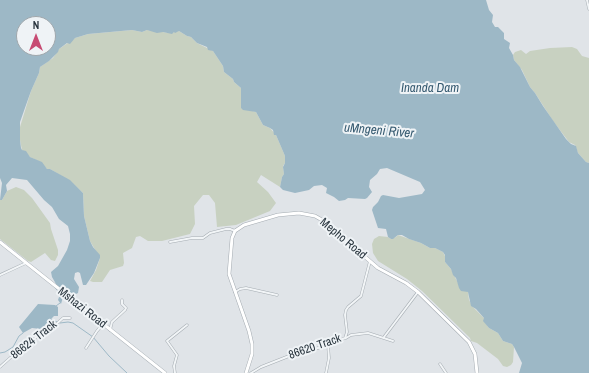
<!DOCTYPE html>
<html>
<head>
<meta charset="utf-8">
<style>
  body { margin:0 }
  #map { position:relative; width:589px; height:373px; overflow:hidden; background:#e0e4e8; font-family:"Archivo Narrow",sans-serif }
  canvas { display:block }
  .north { position:absolute; left:16px; top:16px; width:40px; height:40px; box-sizing:border-box; background:#eff3f6; border:1px solid #a0a7ac; border-radius:50%; rotate:0deg; font-size:11px; font-weight:700; line-height:16px; text-align:center; color:#29353e }
  .north::after { content:''; display:block; margin:auto; width:14px; height:18px; background:#c74b73; clip-path:polygon(50% 0,100% 100%,50% 72%,0 100%) }
</style>
</head>
<body>
<div id="map">
<canvas width="589" height="373"></canvas>
<div class="north">N</div>
</div>
<script>
const ctx = document.querySelector('canvas').getContext('2d');
ctx.lineJoin = 'round';
function fillPath(path, color) { ctx.fillStyle = color; ctx.fill(path, 'evenodd'); }
const toPath = rows => new Path2D(rows.map(r => 'M' + r).join(''));
function strokePath(path, color, width, dash) { ctx.strokeStyle = color; ctx.lineWidth = width; ctx.lineCap = dash ? 'butt' : 'round'; ctx.setLineDash(dash || []); ctx.stroke(path); }
function drawText(font, color, halo, rows, align = 'center') {
  ctx.font = font + ' "Archivo Narrow",sans-serif'; ctx.lineWidth = 4; ctx.setLineDash([]); ctx.textBaseline = 'middle'; ctx.strokeStyle = halo; ctx.fillStyle = color; for (const [text, x, y, turn = 0] of rows) {
    ctx.save(); ctx.translate(x, y); ctx.rotate((+turn || 0) * Math.PI / 180); ctx.textAlign = isNaN(turn) ? turn : align; if (halo) ctx.strokeText(text, 0, 0); ctx.fillText(text, 0, 0); ctx.restore();
  }
}
fillPath(toPath([
  [132,30,142,32,147,30,170,33,179,31,187,36,191,37,197,43,213,51,223,66,224,72,233,79,234,82,241,88,241,108,256,112,263,125,270,128,276,135,285,156,285,163,283,166,284,174,282,177,280,187,261,175,257,182,268,192,276,203,270,211,236,225,217,227,215,203,209,195,203,195,194,206,195,224,190,234,162,241,148,241,140,236,136,237,132,248,123,253,124,263,123,266,110,270,102,282,93,282,90,281,96,270,100,258,90,241,84,216,83,193,70,181,50,169,47,169,40,162,30,157,22,150,20,140,20,127,31,91,39,73,40,67,53,58,59,49,75,38,88,34],
  [572,47,577,49,582,56,589,58,589,163,586,162,578,153,575,145,569,142,553,121,535,93,530,87,522,70,514,60,513,55,515,52,521,50,526,54,530,51,550,48],
  [16,187,24,190,32,198,50,223,51,229,58,250,58,255,55,261,51,260,45,253,31,262,28,261,0,239,0,200,2,200,7,191],
  [398,235,421,243,430,248,435,248,443,252,445,256,445,262,451,269,459,285,468,292,469,300,473,307,484,318,484,321,489,328,498,333,503,341,512,344,514,347,513,362,511,365,507,367,503,366,498,359,477,343,471,341,470,338,422,291,407,279,378,261,373,253,372,244,374,239,379,236,388,237,391,239,396,237]
]), '#c8d1c1');
fillPath(toPath([
  [0,0,486,0,489,10,493,15,492,22,495,27,498,27,504,33,504,39,510,43,509,48,513,55,514,60,520,67,530,87,535,93,543,106,566,139,571,144,576,146,578,153,586,162,589,163,589,373,519,373,522,363,514,347,512,344,503,341,498,333,489,328,483,321,484,318,476,309,471,306,468,292,461,291,459,288,456,278,453,275,451,269,445,262,445,255,443,252,435,248,430,248,421,243,409,239,402,235,398,235,393,239,391,239,388,237,386,229,378,228,372,210,373,207,378,202,381,196,383,195,399,198,422,194,425,190,420,182,387,168,380,169,377,174,370,180,369,187,372,192,367,198,365,199,348,198,345,200,339,201,334,197,326,193,327,188,322,185,314,186,309,190,295,193,283,190,280,187,282,177,284,174,283,167,285,163,285,156,276,135,274,135,273,130,270,128,263,125,256,112,243,110,241,108,241,88,234,82,233,79,224,72,223,66,213,51,208,50,207,47,197,43,191,37,187,36,179,31,175,33,174,32,172,34,163,32,157,33,147,30,142,32,132,30,88,34,75,38,70,44,67,43,59,49,58,52,49,61,40,67,39,73,31,91,20,122,20,140,21,148,22,150,26,151,30,157,42,162,47,169,50,169,70,180,83,193,84,216,90,241,93,247,100,255,100,258,94,273,86,285,83,285,80,273,78,272,75,273,74,279,79,287,78,293,76,294,68,292,63,297,61,304,58,300,60,294,55,288,56,284,52,277,51,272,58,266,67,250,70,241,70,234,68,226,59,219,52,207,44,200,27,180,12,178,6,185,7,191,2,200,0,200,2,183,0,178],
  [24,24,48,24,48,48,24,48],
  [38,304,55,305,58,307,58,316,54,316,41,329,32,328,23,333,19,327]
]), '#9db8c6');
strokePath(toPath([
  [56,306,60,303],
  [51,319,57,322],
  [60,323,68,322,73,323,93,337,109,356,127,373],
  [0,353,5,352,13,347,19,336,23,333]
]), '#9db8c6', 1);
const street = toPath([
  [587,0,589,9],
  [170,242,192,238,203,238,210,233,226,229,230,229,235,231],
  [0,275,26,263],
  [235,292,240,289,246,288,277,295],
  [110,330,112,322,125,310,126,308,122,304,122,300],
  [384,337,418,292],
  [346,338,351,335,368,333,393,341],
  [86,348,97,331,103,324],
  [440,364,446,373],
  [0,367,10,358,24,350,36,337,52,328,63,318,70,318],
  [175,373,174,366,177,355,167,341,187,325],
  [251,373,261,367,289,356,329,345,345,338,347,332,345,315,346,310,348,307,361,296,370,261],
  [326,373,329,358,328,345]
]);
const secondary = toPath([
  [0,242,165,373],
  [246,373,252,354,252,344,249,331,229,274,232,238,235,231,244,225,278,215,299,213,315,216,322,220,378,268,406,283,418,292,469,342,475,354,477,373]
]);
strokePath(street, '#a5acb2', 3);
strokePath(secondary, '#a5acb2', 4);
strokePath(street, '#f2f5f7', 2);
strokePath(secondary, '#fff', 3);
drawText('12px', '#29353e', '#eff3f6', [
  ["Mepho Road",343,239,40],
  ["Mshazi Road",82,308,38],
  ["86624 Track",34,340,-38],
  ["86620 Track",315,347,-19]
]);
drawText('italic 13px', '#365a70', '#eff3f6', [
  ["Inanda Dam",430,89],
  ["uMngeni River",379,131,5]
]);
</script>
</body>
</html>
